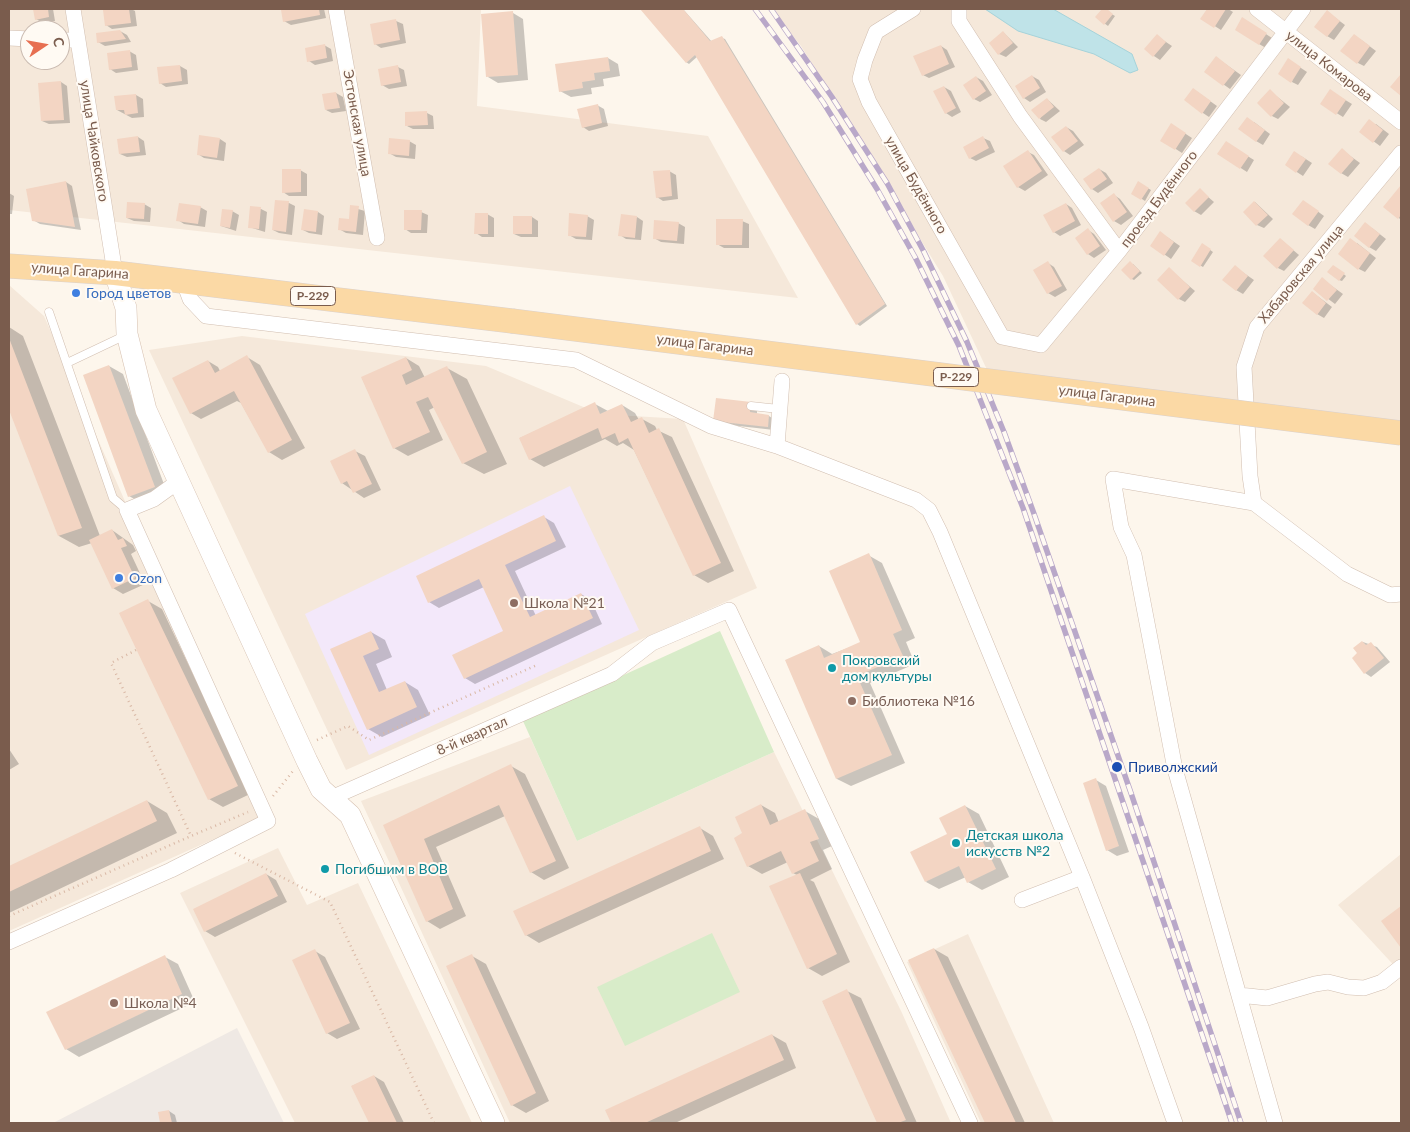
<!DOCTYPE html>
<html>
<head>
<meta charset="utf-8">
<style>
  body { margin:0 }
  #map { position:relative; width:1410px; height:1132px; overflow:hidden; background:#fdf6ec; font-family:Lato,sans-serif }
  canvas { display:block }
  .frame { position:absolute; inset:0; border:10px solid #7a5c4d; pointer-events:none }
  .north { position:absolute; left:20px; top:20px; width:50px; height:50px; box-sizing:border-box; background:#fffaf3; border:1px solid #cabbb1; border-radius:50%; rotate:78deg; font-size:14px; font-weight:700; line-height:20px; text-align:center; color:#7a5c4d }
  .north::after { content:''; display:block; margin:auto; width:18px; height:22px; background:#e76f51; clip-path:polygon(50% 0,100% 100%,50% 72%,0 100%) }
</style>
</head>
<body>
<div id="map">
<canvas width="1410" height="1132"></canvas>
<div class="frame"></div>
<div class="north">С</div>
</div>
<script>
const ctx = document.querySelector('canvas').getContext('2d');
ctx.lineJoin = 'round';
function fillPath(path, color) { ctx.fillStyle = color; ctx.fill(path, 'evenodd'); }
const toPath = rows => new Path2D(rows.map(r => 'M' + r).join(''));
function strokePath(path, color, width, dash) { ctx.strokeStyle = color; ctx.lineWidth = width; ctx.lineCap = dash ? 'butt' : 'round'; ctx.setLineDash(dash || []); ctx.stroke(path); }
function drawText(font, color, halo, rows, align = 'center') {
  ctx.font = font + ' Lato,sans-serif'; ctx.lineWidth = 4; ctx.setLineDash([]); ctx.textBaseline = 'middle'; ctx.strokeStyle = halo; ctx.fillStyle = color; for (const [text, x, y, turn = 0] of rows) {
    ctx.save(); ctx.translate(x, y); ctx.rotate((+turn || 0) * Math.PI / 180); ctx.textAlign = isNaN(turn) ? turn : align; if (halo) ctx.strokeText(text, 0, 0); ctx.fillText(text, 0, 0); ctx.restore();
  }
}
fillPath(toPath([
  [9,9,481,9,477,106,708,136,798,298,9,210],
  [30,30,60,30,60,60,30,60],
  [771,9,1401,9,1401,429,989,374,943,276,801,46],
  [9,285,44,316,263,817,9,931],
  [242,336,486,366,600,414,683,419,757,588,346,770,149,350],
  [530,737,577,841,774,752,902,1013,951,1123,510,1123,361,801],
  [278,848,307,905,358,883,472,1123,295,1123,180,893],
  [1401,854,1401,973,1338,905],
  [968,934,1054,1123,981,1123,907,962]
]), '#f5e8da');
fillPath(toPath([
  [237,1028,284,1123,53,1123]
]), '#efe9e4');
fillPath(toPath([
  [570,486,639,630,369,755,305,614]
]), '#f3e8fa');
fillPath(toPath([
  [720,631,774,752,577,841,523,721],
  [712,933,740,992,625,1046,597,987]
]), '#d8ecc9');
const water = toPath([
  [985,9,1053,9,1132,54,1138,70,1130,73,1094,54,1018,31,985,9]
]);
fillPath(water, '#bfe3e8');
strokePath(water, '#a5d3da', 1);
fillPath(toPath([
  [34,9,53,9,55,21,43,23,36,19],
  [131,9,135,11,137,26,112,29,106,25,104,11],
  [295,9,324,9,326,18,291,25,284,21,282,11],
  [641,9,683,9,712,42,722,38,725,39,887,306,860,326,857,324,698,56,689,64,686,62],
  [1103,9,1115,16,1108,26,1096,17],
  [1208,9,1228,9,1233,12,1221,30,1202,18],
  [513,13,523,19,528,80,498,83,488,77],
  [1333,16,1345,25,1334,40,1327,36],
  [396,21,403,24,406,43,381,48,375,44],
  [1249,23,1272,38,1266,48,1259,44],
  [120,31,127,35,131,42,105,46,98,42],
  [1004,33,1018,47,1006,57,999,54],
  [1157,36,1172,46,1160,60,1154,56],
  [1360,39,1376,51,1364,66,1358,63],
  [324,45,331,49,333,61,315,65,309,61],
  [941,46,947,50,955,67,929,78,923,75],
  [129,51,136,55,138,70,116,73,110,69],
  [608,58,618,64,620,76,603,79,604,86,591,88,592,94,571,97,560,91],
  [1217,58,1241,75,1230,89,1206,72],
  [1295,64,1307,72,1298,85,1292,82],
  [180,66,187,70,188,84,166,87,160,83,158,68],
  [398,67,404,70,407,86,389,89,382,85],
  [1032,76,1039,80,1046,92,1030,102,1024,98],
  [976,77,983,81,992,95,980,102,974,99],
  [61,82,67,86,70,123,49,124,42,121],
  [944,87,951,91,961,112,952,117,946,113],
  [1193,89,1217,106,1209,117,1203,113],
  [1270,91,1290,107,1278,119,1272,116],
  [336,93,343,97,346,111,332,113,326,110],
  [136,95,143,99,144,117,132,118,117,110],
  [1337,95,1352,104,1343,117,1322,104],
  [1047,99,1060,111,1046,122,1040,119],
  [597,105,604,109,608,126,589,131,583,127],
  [427,113,433,116,434,129,413,129,407,126],
  [1254,122,1270,134,1263,145,1256,141],
  [1376,124,1389,134,1380,146,1361,132],
  [1172,125,1192,138,1182,153,1162,140],
  [1066,127,1073,131,1084,145,1070,155,1064,151],
  [138,137,144,141,146,155,127,157,120,154],
  [983,138,990,141,995,152,976,161,970,158],
  [220,139,226,143,224,161,204,158,198,154],
  [409,141,416,145,415,159,396,157,389,153],
  [1226,143,1254,160,1247,172,1219,154],
  [1342,150,1360,163,1348,177,1341,173],
  [1028,152,1034,155,1048,175,1025,191,1018,187],
  [1301,156,1312,163,1303,176,1286,165],
  [1099,169,1106,173,1113,183,1098,193,1092,189,1085,179],
  [300,170,307,174,307,196,289,196,283,192],
  [669,171,676,175,678,199,663,201,657,197],
  [66,182,72,186,81,230,40,224,33,220],
  [1139,183,1151,190,1145,201,1133,193],
  [1401,187,1401,220,1399,218],
  [1200,190,1214,202,1201,215,1194,211],
  [9,193,14,196,12,214,9,214],
  [1114,195,1120,199,1133,216,1121,225,1114,221],
  [276,201,289,203,295,206,292,235,279,233,273,230],
  [1255,202,1273,219,1264,228,1257,225],
  [144,204,151,208,150,222,134,221,127,218],
  [1066,204,1072,208,1081,225,1060,236,1054,232],
  [1309,205,1324,216,1315,229,1308,225],
  [200,207,207,211,205,227,184,224,178,220],
  [351,207,365,211,363,235,346,233,339,229,350,221],
  [251,208,261,209,267,212,265,232,249,227],
  [232,211,239,215,236,231,221,226],
  [318,212,324,216,322,235,309,233,303,230],
  [421,212,428,215,427,233,411,233,405,229],
  [487,214,494,218,494,237,482,237,476,233],
  [587,216,594,220,592,240,576,239,569,235],
  [532,217,538,221,538,237,521,237,514,234],
  [637,217,643,221,641,240,626,239,620,235],
  [742,221,749,224,749,248,724,248,717,244],
  [678,223,685,227,684,244,661,242,654,238],
  [1372,228,1386,239,1376,251,1369,247],
  [1088,230,1094,234,1106,250,1094,258,1088,254],
  [1167,237,1180,246,1171,259,1151,245],
  [1280,239,1299,255,1284,271,1278,268],
  [1357,243,1376,258,1365,272,1359,269],
  [1203,245,1213,252,1203,267,1193,261],
  [1048,263,1054,267,1067,290,1055,297,1048,293],
  [1133,264,1142,273,1134,280,1132,279],
  [1235,267,1254,280,1243,294,1236,290],
  [1336,268,1346,276,1342,281,1339,280],
  [1169,269,1195,291,1185,302,1179,299],
  [1322,279,1343,294,1335,304,1315,289],
  [1312,292,1332,307,1324,318,1317,314],
  [9,327,23,336,100,536,112,530,133,545,136,551,131,554,145,584,123,594,113,588,92,543,79,547,59,536,9,407],
  [247,357,260,365,305,448,282,460,269,452,241,403,237,401,201,419,191,413,208,361,218,367,220,371],
  [406,358,419,366,425,378,447,368,467,379,507,464,484,474,463,463,435,407,429,410,443,440,408,456,394,448,362,378],
  [109,366,123,374,168,495,143,504,129,496],
  [595,404,608,411,622,405,635,413,639,420,642,419,655,426,657,430,672,437,734,571,708,583,694,575,634,450,623,443,617,446,605,439,544,467,530,459,520,438],
  [757,407,757,414,769,416,775,420,774,430,721,424,715,420],
  [355,451,365,456,381,490,364,498,342,483],
  [544,517,554,523,566,547,515,571,536,616,581,594,591,600,602,624,475,684,465,678,505,631,484,587,439,608,429,602],
  [868,555,882,563,915,638,906,642,915,664,870,683,905,763,851,786,837,779,786,661,819,646,832,654,861,643],
  [148,601,162,609,250,794,223,807,209,799,121,614],
  [371,632,385,640,392,657,376,664,387,690,405,682,418,690,430,715,382,737,368,729,332,650],
  [1363,642,1377,647,1390,662,1371,677,1365,673,1359,653],
  [9,749,19,764,9,770],
  [511,766,525,774,569,868,544,880,531,872,505,816,436,847,466,916,440,929,427,921,385,826],
  [1096,780,1106,786,1129,852,1117,856,1107,850],
  [147,801,167,813,177,833,9,913,9,868],
  [761,805,775,813,779,823,805,811,819,819,832,846,823,850,832,869,810,880,814,882,850,962,822,976,808,968,797,875,793,873,788,862,762,874,748,866,744,834],
  [965,806,979,814,1009,877,982,890,968,882,966,877,939,889,926,882],
  [700,828,713,836,724,859,539,943,526,935],
  [266,874,276,880,287,902,215,937,205,931],
  [934,949,948,957,1025,1123,986,1123,909,960],
  [315,951,325,957,360,1029,337,1039,327,1033],
  [472,956,486,964,549,1101,526,1113,512,1105],
  [165,957,178,964,195,1002,79,1057,66,1049],
  [847,991,861,998,917,1123,878,1123,823,1002],
  [772,1035,786,1043,796,1068,675,1123,613,1123,607,1111],
  [374,1076,384,1082,404,1123,370,1123,352,1086],
  [169,1111,175,1115,177,1123,161,1123,159,1113]
]), '#0003');
fillPath(toPath([
  [33,9,48,9,49,17,35,20],
  [129,9,131,23,105,26,103,10],
  [288,9,319,9,320,15,283,22,281,10],
  [640,9,683,9,710,41,722,36,885,304,856,325,695,55,686,63],
  [1102,9,1107,9,1113,14,1104,25,1095,17],
  [1207,9,1226,9,1214,28,1200,19],
  [1327,10,1340,21,1327,37,1314,27],
  [513,11,518,75,486,77,481,14],
  [1242,17,1267,33,1259,45,1235,30],
  [396,19,400,40,374,45,370,24],
  [120,30,126,39,97,43,96,33],
  [1003,31,1013,43,998,55,989,43],
  [1157,34,1166,42,1153,57,1144,49],
  [1354,34,1370,46,1357,64,1340,51],
  [325,44,327,58,307,62,305,48],
  [941,45,949,64,922,76,913,56],
  [130,50,132,67,109,70,107,53],
  [1216,56,1235,71,1223,86,1204,72],
  [608,57,610,71,594,73,595,80,582,82,583,88,559,92,555,64],
  [1288,58,1301,67,1291,83,1278,74],
  [180,65,182,81,159,84,157,67],
  [398,65,401,82,381,86,378,69],
  [1401,74,1401,96,1390,87],
  [1032,75,1040,88,1023,99,1015,86],
  [976,76,986,91,973,100,963,85],
  [61,81,64,120,41,121,38,83],
  [944,86,956,108,945,114,933,91],
  [1193,88,1211,101,1202,114,1184,100],
  [1270,89,1284,103,1271,117,1257,103],
  [1330,89,1346,100,1336,115,1320,104],
  [336,92,340,108,325,110,322,94],
  [136,94,138,113,125,115,124,110,116,110,114,96],
  [1047,98,1054,107,1039,119,1031,110],
  [598,104,602,123,582,128,577,109],
  [427,111,428,125,405,126,405,112],
  [1247,117,1265,130,1256,142,1238,129],
  [1369,119,1383,130,1373,143,1359,132],
  [1171,123,1186,133,1175,150,1160,141],
  [1066,126,1078,141,1063,152,1051,137],
  [199,135,220,138,217,158,197,155],
  [138,136,140,152,119,154,117,139],
  [983,136,989,148,969,159,963,147],
  [389,138,410,140,409,156,388,154],
  [1226,141,1249,156,1240,169,1217,154],
  [1342,148,1354,159,1341,174,1328,164],
  [1028,150,1042,171,1017,188,1003,166],
  [1294,151,1306,159,1296,173,1285,165],
  [1099,168,1107,179,1091,190,1083,179],
  [282,169,301,169,301,192,282,193],
  [670,170,672,196,656,198,653,171],
  [66,181,75,227,32,221,26,189],
  [1138,181,1149,188,1141,200,1131,194],
  [1401,185,1401,215,1398,219,1383,207],
  [1200,188,1209,197,1194,212,1185,203],
  [1114,193,1127,212,1113,222,1100,203],
  [275,200,289,201,286,232,272,230],
  [1303,200,1319,211,1308,226,1292,214],
  [1254,201,1268,215,1256,226,1243,212],
  [127,202,145,203,144,219,126,218],
  [179,203,201,206,198,224,176,221],
  [1066,203,1075,221,1053,233,1043,215],
  [350,205,359,206,356,232,338,230,339,218,349,219],
  [250,206,261,207,259,229,248,228],
  [222,209,233,210,230,228,220,226],
  [304,209,318,211,316,232,301,230],
  [404,210,422,210,421,230,404,230],
  [475,213,488,213,488,234,474,234],
  [569,213,588,215,586,237,568,236],
  [621,214,637,216,635,238,618,236],
  [513,216,532,216,532,234,513,234],
  [716,219,743,219,742,245,716,245],
  [654,220,679,222,677,241,653,239],
  [1365,222,1380,234,1369,248,1354,236],
  [1088,228,1100,246,1087,255,1075,238],
  [1160,231,1174,242,1164,256,1150,246],
  [1280,238,1294,250,1277,269,1263,256],
  [1350,238,1370,253,1358,270,1338,254],
  [1202,243,1211,249,1200,267,1191,261],
  [1048,261,1062,286,1047,294,1033,270],
  [1130,261,1140,271,1131,280,1121,270],
  [1235,265,1248,276,1236,291,1222,280],
  [1333,265,1345,273,1339,281,1327,272],
  [1169,267,1190,287,1178,300,1157,280],
  [1322,277,1337,290,1327,301,1313,289],
  [1312,291,1326,303,1317,315,1302,303],
  [9,338,82,528,58,536,9,410],
  [247,355,292,440,268,453,234,391,190,414,172,378,208,360,215,373],
  [406,357,412,370,402,375,406,385,447,366,487,452,462,464,428,397,416,402,430,432,393,449,361,377],
  [109,365,155,487,128,497,83,375],
  [716,398,751,402,750,412,769,415,768,427,713,421],
  [595,402,600,414,622,404,631,422,642,417,649,433,659,428,721,563,693,576,628,438,619,443,615,433,602,439,598,428,529,460,519,438],
  [355,449,372,484,353,493,347,481,341,484,330,461],
  [544,515,556,541,505,565,530,617,581,593,593,618,464,679,452,655,503,631,479,579,428,603,416,576],
  [112,529,118,540,123,538,127,546,121,548,135,578,112,589,89,540],
  [869,553,902,630,893,634,903,656,857,676,892,755,836,779,785,660,819,645,824,658,860,642,829,571],
  [148,599,238,786,208,800,119,613],
  [371,631,379,649,363,656,379,692,405,681,417,707,367,730,330,649],
  [1362,641,1366,645,1371,642,1384,658,1364,674,1352,658,1357,653,1353,648],
  [511,764,556,861,530,873,499,805,424,839,453,909,426,922,383,825],
  [1096,778,1119,846,1106,851,1083,783],
  [147,800,157,821,9,892,9,866],
  [761,804,770,825,805,809,819,839,810,842,819,861,792,874,781,851,747,867,734,838,742,833,735,817],
  [965,805,996,869,967,883,959,866,925,882,910,852,947,834,939,818],
  [700,826,711,851,525,936,513,911],
  [266,873,278,896,204,932,193,909],
  [800,873,837,954,807,969,769,886],
  [1401,906,1401,948,1381,921],
  [934,948,1016,1123,985,1123,908,960],
  [315,949,350,1023,326,1034,292,960],
  [472,954,536,1093,511,1106,446,966],
  [165,955,182,994,65,1050,46,1012],
  [847,989,906,1120,898,1123,877,1123,822,1001],
  [772,1034,784,1060,645,1123,611,1123,605,1110],
  [374,1075,397,1123,369,1123,351,1086],
  [169,1110,172,1123,160,1123,158,1112]
]), '#f3d5c3');
const lane = toPath([
  [49,312,113,498,127,510],
  [67,363,126,335],
  [751,406,779,409]
]);
const street = toPath([
  [73,9,115,273],
  [336,9,377,238],
  [913,9,876,32,865,60,860,79,869,102,1002,337,1041,345,1119,251],
  [959,9,959,21,1020,116,1119,251,1303,9],
  [1257,9,1401,122],
  [9,38,30,39],
  [60,40,78,40],
  [183,280,190,299,206,316,576,360,711,426,777,446,916,500,929,510,940,532,1082,877,1022,900],
  [777,446,782,381],
  [1254,503,1250,476,1244,367,1257,327,1401,153],
  [331,798,612,674,652,643,729,610,970,1123],
  [1082,877,1141,1027,1175,1123],
  [9,942,171,870,268,821,127,510,154,499,179,481],
  [1239,995,1267,998,1315,984,1328,982,1348,987,1364,988,1382,982,1401,967],
  [1275,1123,1175,769,1134,555,1121,527,1113,479,1254,503,1347,574,1390,595,1401,594]
]);
const secondary = toPath([
  [115,273,126,308,127,334,146,410,307,761,321,789,350,815,494,1123]
]);
const primary = toPath([
  [9,266,115,273,512,321]
]);
strokePath(lane, '#d1beb0', 9);
strokePath(street, '#d1beb0', 16);
strokePath(secondary, '#d6c0b0', 22);
strokePath(primary, '#dad1cd', 25);
strokePath(toPath([
  [136,650,111,663,191,836,248,812],
  [317,740,348,726,369,740,537,665],
  [273,796,293,771],
  [235,853,330,902,434,1123],
  [9,916,191,836]
]), '#d9b8a5', 2.5, [1, 4]);
strokePath(lane, '#fff', 8);
strokePath(street, '#fff', 15);
strokePath(secondary, '#fff', 21);
strokePath(primary, '#fbd9a5', 24);
const rail = toPath([
  [755,9,823,102,877,189,915,257,959,346,1023,508,1232,1123],
  [771,9,832,97,887,183,924,252,967,342,1004,432,1033,511,1131,793,1241,1123]
]);
strokePath(rail, '#b9a8c9', 5.5);
strokePath(rail, '#fffaf3', 4, [11]);
const primaryBridge = toPath([
  [512,321,1401,433]
]);
strokePath(primaryBridge, '#dad1cd', 25, []);
strokePath(primaryBridge, '#fbd9a5', 24);
for (const [x, y, r, color] of [
  [76,293,5,"#3f7fe0"],
  [119,578,5,"#3f7fe0"],
  [514,603,5,"#8d6e63"],
  [832,668,5,"#0f9aa8"],
  [852,701,5,"#8d6e63"],
  [1117,767,6,"#1a4fb4"],
  [956,843,5,"#0f9aa8"],
  [325,869,5,"#0f9aa8"],
  [114,1003,5,"#8d6e63"]
]) { const dot = new Path2D(); dot.arc(x, y, r, 0, 2 * Math.PI); ctx.fillStyle = color; ctx.fill(dot); strokePath(dot, '#fffaf3', 2); }
for (const [x, y, w] of [
  [313,296,45],
  [956,377,45]
]) { const box = new Path2D(); box.roundRect(x - w / 2, y - 9.5, w, 19, 4); ctx.fillStyle = '#fffaf3'; ctx.fill(box); strokePath(box, '#7a5c4d', 1); }
drawText('bold 12px', '#7a5c4d', null, [
  ["Р-229",313,296],
  ["Р-229",956,377]
]);
drawText('14px', '#7a5c4d', '#fffaf3', [
  ["улица Комарова",1329,66,38],
  ["Эстонская улица",357,123,80],
  ["улица Чайковского",94,141,81],
  ["улица Будённого",916,185,60],
  ["проезд Будённого",1159,199,-53],
  ["улица Гагарина",80,271,4],
  ["Хабаровская улица",1301,274,-50],
  ["улица Гагарина",705,345,7],
  ["улица Гагарина",1107,396,7],
  ["8-й квартал",472,736,-24]
]);
drawText('14px', '#366cbe', '#fffaf3', [
  ["Город цветов",86,293],
  ["Ozon",129,578]
], 'left');
drawText('14px', '#785e54', '#fffaf3', [
  ["Школа №21",524,603],
  ["Библиотека №16",862,701],
  ["Школа №4",124,1003]
], 'left');
drawText('14px', '#0d838f', '#fffaf3', [
  ["Покровский",842,660],
  ["дом культуры",842,676],
  ["Детская школа",966,835],
  ["искусств №2",966,851],
  ["Погибшим в ВОВ",335,869]
], 'left');
drawText('14px', '#164399', '#fffaf3', [
  ["Приволжский",1128,767]
], 'left');
</script>
</body>
</html>
